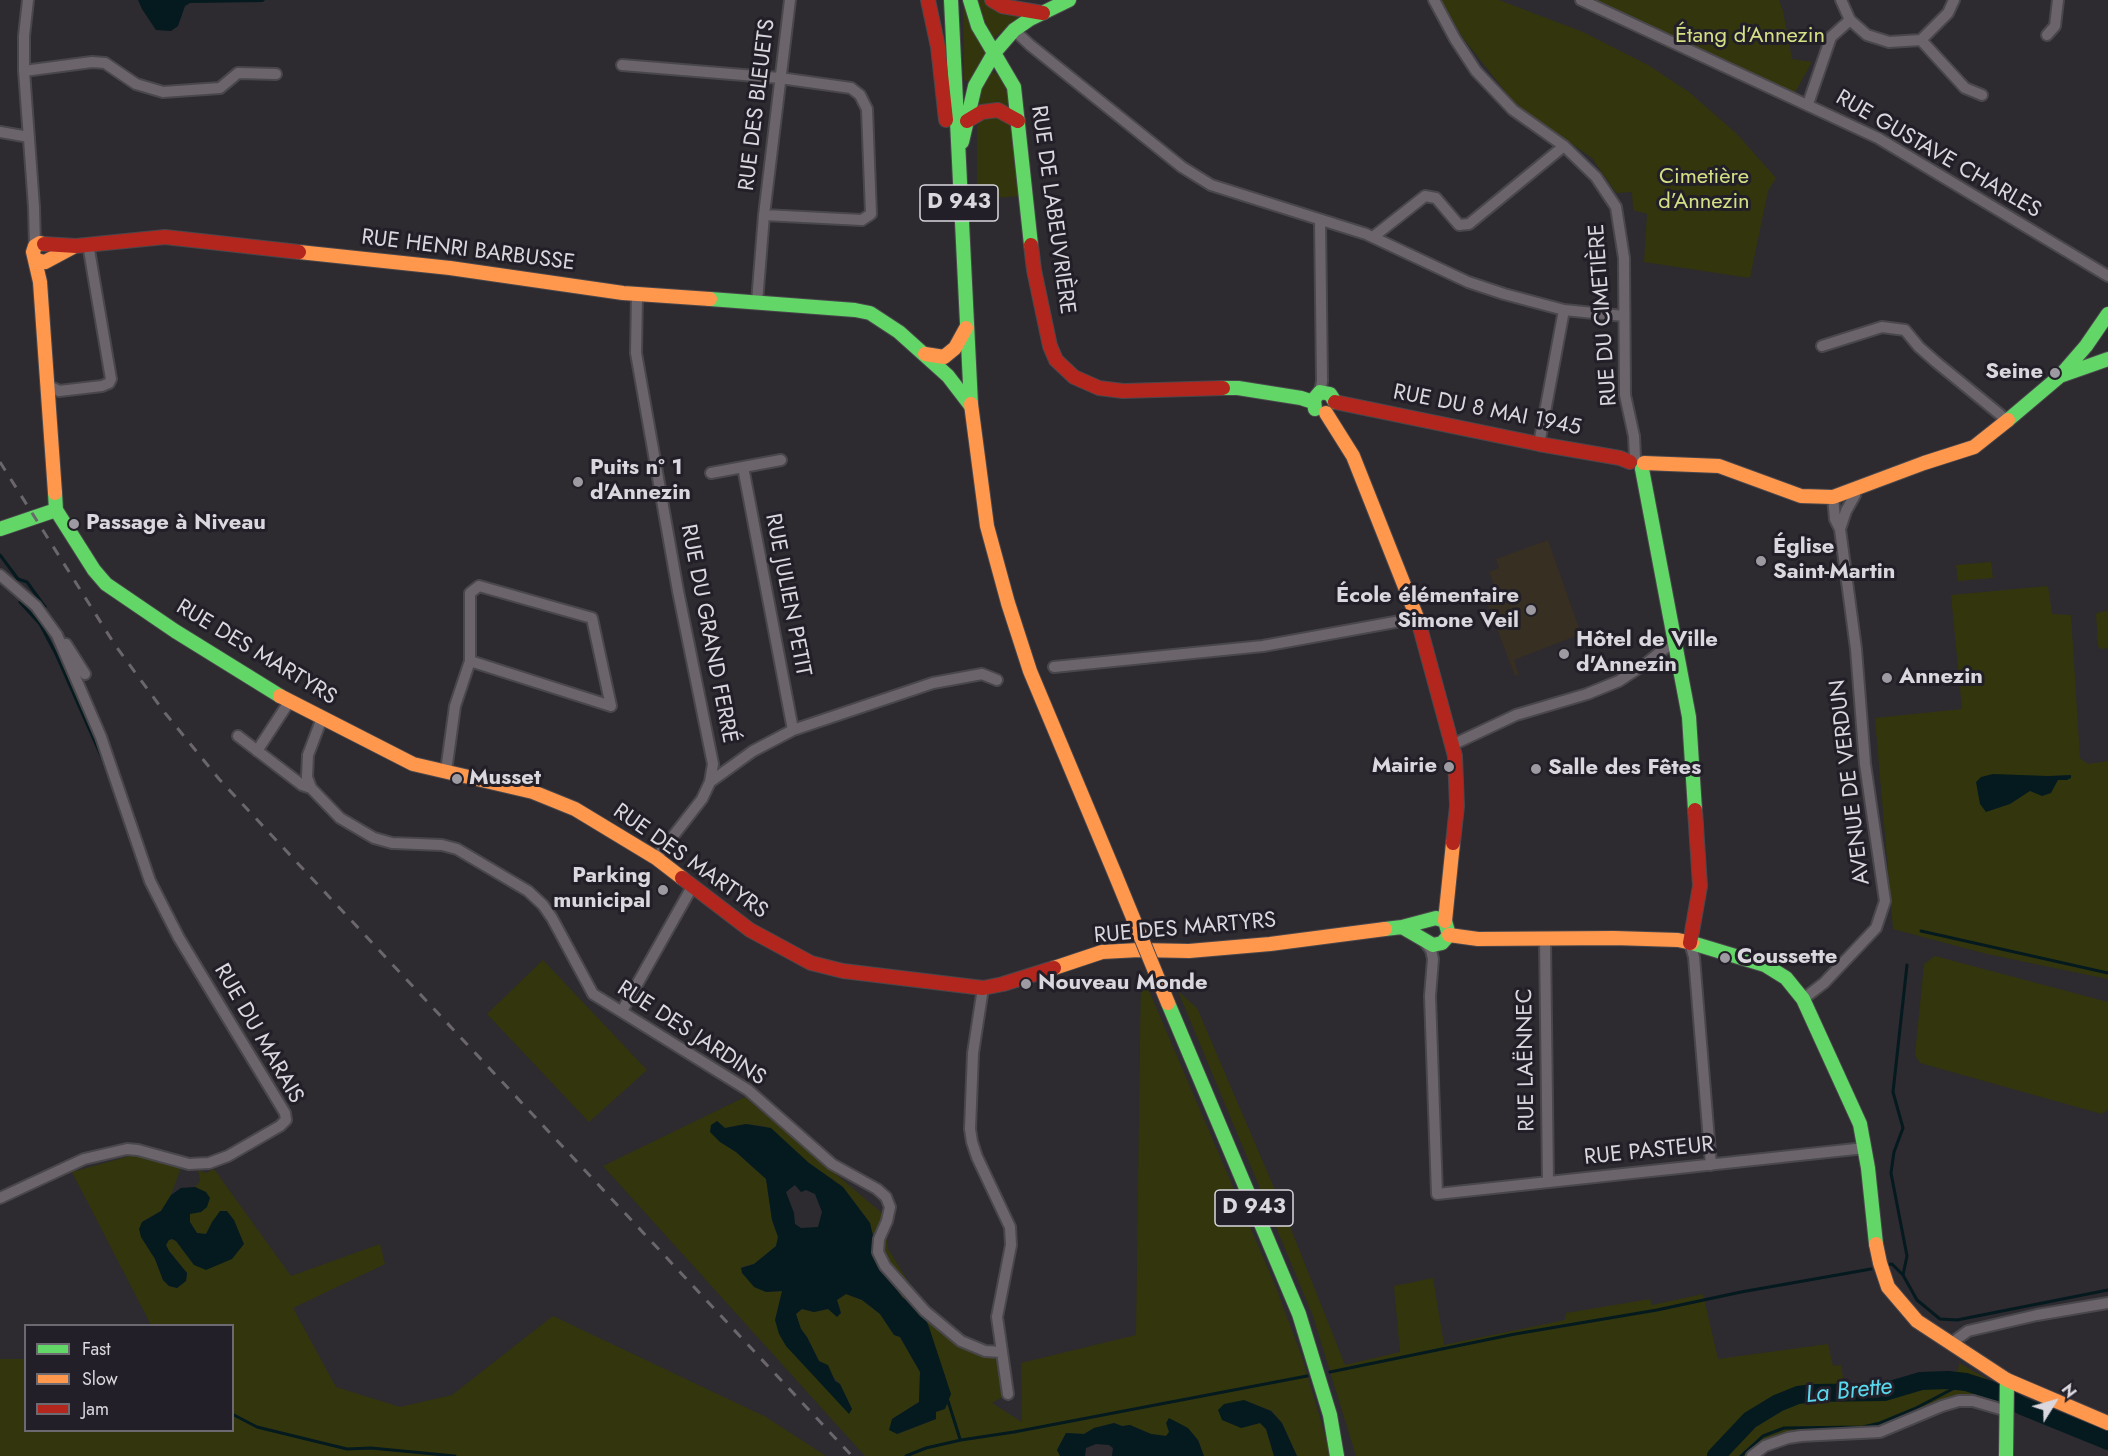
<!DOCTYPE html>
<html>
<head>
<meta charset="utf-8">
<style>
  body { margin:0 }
  #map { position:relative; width:2108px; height:1456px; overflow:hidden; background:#2d2a30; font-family:Jost,sans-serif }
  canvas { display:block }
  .legend { position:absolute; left:24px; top:1324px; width:210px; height:108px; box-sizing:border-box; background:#221f28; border:2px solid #6c6971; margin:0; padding:8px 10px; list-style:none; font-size:18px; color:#dad8de }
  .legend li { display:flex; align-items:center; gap:12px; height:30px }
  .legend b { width:30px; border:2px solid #6c6971 }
  .north { position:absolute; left:2024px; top:1372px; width:60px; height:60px; -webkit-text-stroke:4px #221f28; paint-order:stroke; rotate:53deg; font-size:16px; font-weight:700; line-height:24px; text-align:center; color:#dad8de }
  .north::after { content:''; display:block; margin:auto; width:21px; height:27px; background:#dad8de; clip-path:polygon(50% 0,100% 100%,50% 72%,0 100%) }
</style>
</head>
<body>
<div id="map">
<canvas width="2108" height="1456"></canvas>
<ul class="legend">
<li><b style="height:8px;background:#63d668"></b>Fast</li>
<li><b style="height:8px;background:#ff974d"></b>Slow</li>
<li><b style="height:8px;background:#b3261e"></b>Jam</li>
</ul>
<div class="north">N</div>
</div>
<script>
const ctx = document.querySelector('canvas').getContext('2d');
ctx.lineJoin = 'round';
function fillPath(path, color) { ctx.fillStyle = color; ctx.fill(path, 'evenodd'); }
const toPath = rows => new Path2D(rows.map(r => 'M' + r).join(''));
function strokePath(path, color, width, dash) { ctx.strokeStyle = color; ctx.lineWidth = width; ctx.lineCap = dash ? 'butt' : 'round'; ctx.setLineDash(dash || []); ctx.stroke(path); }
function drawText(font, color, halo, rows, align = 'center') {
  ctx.font = font + ' Jost,sans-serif'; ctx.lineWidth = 6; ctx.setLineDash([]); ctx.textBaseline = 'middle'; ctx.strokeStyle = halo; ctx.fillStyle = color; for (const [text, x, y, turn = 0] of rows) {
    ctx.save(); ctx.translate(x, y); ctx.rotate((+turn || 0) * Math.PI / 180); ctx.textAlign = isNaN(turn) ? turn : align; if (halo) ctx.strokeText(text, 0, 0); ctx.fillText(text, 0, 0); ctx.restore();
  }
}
fillPath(toPath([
  [1548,540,1581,634,1514,660,1519,675,1515,676,1488,605,1500,600,1489,572,1499,568,1496,559]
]), '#372f22');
fillPath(toPath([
  [963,0,988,53,972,83,964,80],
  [973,0,983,0,993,6,1025,15,1002,31,990,42],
  [1441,0,1499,0,1583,32,1648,65,1689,92,1737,134,1776,178,1768,191,1750,278,1644,262,1647,214,1633,210,1632,192,1616,193,1592,158,1534,118,1511,99,1463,38],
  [1587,0,1779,0,1783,11,1792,59,1812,62,1792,98],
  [991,71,998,75,1009,91,1012,114,973,112,976,89],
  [985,115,1008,120,1014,133,1022,196,977,199,977,126],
  [1991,562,1993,578,1958,581,1956,565],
  [2048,586,2052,614,2071,615,2080,758,2088,764,2108,761,2108,979,1987,954,1893,929,1875,718,1962,709,1951,595],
  [2108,611,2108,648,2101,649,2098,646,2096,614,2099,612],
  [1935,956,2108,1002,2108,1109,2102,1114,1920,1063,1915,1055,1924,964],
  [543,960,647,1070,589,1122,487,1014],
  [1141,972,1275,1285,1302,1357,1331,1456,1297,1456,1282,1423,1272,1411,1243,1400,1241,1428,1260,1423,1266,1429,1274,1456,1204,1456,1198,1440,1169,1433,1166,1436,1151,1434,1130,1425,1122,1426,1114,1423,1094,1428,1084,1434,1066,1433,1057,1450,1060,1456,865,1456,603,1166,745,1097,883,1214,888,1249,908,1281,938,1318,942,1335,948,1330,1002,1362,1008,1394,992,1403,1022,1422,1021,1363,1136,1335],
  [717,1121,725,1128,746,1124,764,1126,809,1163,843,1187,870,1223,880,1266,902,1297,923,1313,936,1419,898,1434,892,1419,919,1402,920,1372,900,1337,894,1335,880,1314,862,1300,846,1294,837,1300,841,1313,828,1309,814,1312,802,1309,796,1314,801,1329,807,1337,819,1361,840,1384,852,1409,849,1413,786,1346,783,1291,766,1292,741,1267,754,1264,776,1247,778,1237,772,1220,766,1179,736,1152,720,1142],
  [1178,991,1197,1008,1279,1199,1345,1365,1400,1352,1394,1286,1433,1278,1444,1345,1565,1320,1566,1313,1650,1299,1652,1305,1703,1294,1718,1359,1828,1344,1833,1366,1841,1365,1845,1390,1856,1390,1895,1387,1928,1378,1929,1380,1939,1377,1939,1374,1958,1371,1959,1363,1996,1384,1992,1400,1974,1394,1952,1397,1880,1430,1801,1432,1748,1456,1356,1456,1313,1316],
  [130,1156,141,1157,181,1168,171,1195,161,1211,142,1222,141,1237,155,1259,163,1280,169,1286,177,1288,186,1281,187,1273,169,1251,166,1245,168,1240,172,1239,176,1241,194,1265,212,1222,206,1234,197,1233,190,1222,190,1214,206,1192,195,1187,200,1181,198,1170,206,1173,214,1169,291,1276,380,1244,385,1264,293,1308,336,1387,400,1407,452,1395,553,1316,766,1417,826,1456,0,1456,0,1359,25,1359,26,1430,232,1430,232,1326,151,1325,72,1172]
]), '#33360d');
fillPath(toPath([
  [138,0,265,0,263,2,190,3,185,6,178,26,171,31,156,30,142,9],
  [1993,774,2048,776,2071,775,2071,778,2067,780,2058,780,2051,793,2042,796,2030,791,2010,804,1986,812,1980,804,1976,782,1981,777],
  [717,1121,725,1128,746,1124,771,1128,809,1163,843,1187,870,1223,880,1266,902,1297,923,1313,929,1327,951,1394,945,1409,936,1412,936,1419,897,1434,889,1430,892,1419,919,1402,920,1372,900,1337,894,1335,880,1314,862,1300,846,1294,837,1300,841,1313,837,1317,828,1309,814,1312,802,1309,796,1314,801,1329,807,1337,819,1361,828,1365,835,1381,840,1384,852,1409,849,1414,786,1346,779,1334,775,1320,782,1291,766,1292,754,1287,742,1273,741,1268,754,1264,776,1246,778,1237,772,1220,766,1179,736,1152,720,1142,710,1132,711,1125],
  [795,1185,801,1192,806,1190,815,1194,822,1212,818,1227,801,1228,795,1224,794,1213,786,1192],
  [195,1187,206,1192,210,1198,207,1207,201,1212,190,1214,190,1222,197,1233,206,1234,212,1222,220,1211,227,1211,234,1220,244,1244,232,1259,206,1270,194,1265,176,1241,172,1239,169,1240,166,1245,169,1251,187,1273,186,1281,177,1288,169,1286,163,1280,155,1259,141,1237,139,1229,142,1222,161,1211,171,1195,181,1188],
  [1244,1400,1271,1411,1282,1423,1297,1456,1274,1456,1266,1429,1260,1423,1241,1428,1222,1420,1218,1410,1224,1404],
  [1169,1418,1188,1428,1198,1440,1204,1456,1112,1456,1113,1448,1109,1445,1096,1444,1086,1448,1085,1456,1060,1456,1057,1450,1066,1433,1084,1434,1094,1428,1114,1423,1122,1426,1130,1425,1151,1434,1166,1436,1169,1432,1166,1423]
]), '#041a1f');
strokePath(toPath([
  [0,555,18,579,27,582,45,607],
  [20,602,40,624,56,654,103,760,111,782],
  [1921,931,2108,973],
  [1886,1265,1892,1264,1903,1275,1917,1300,1940,1319,1957,1320,2108,1290],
  [1903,1275,1907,1256,1891,1173,1894,1152,1903,1128,1893,1092,1907,965],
  [1330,1372,1515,1334,1657,1310,1741,1292,1871,1269],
  [948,1401,960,1439],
  [232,1414,257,1427,347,1449,371,1448,455,1456],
  [906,1456,926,1448,961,1440,1014,1432,1307,1376],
  [1741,1456,1763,1436,1784,1428,1863,1427,1880,1423,1914,1409,1966,1382]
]), '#041a1f', 3);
strokePath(toPath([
  [1716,1456,1750,1420,1778,1403,1798,1395,1813,1393,1884,1392,1921,1381,1948,1380,1966,1382,1997,1392,2022,1406,2108,1441]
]), '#041a1f', 18);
const street = toPath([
  [28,0,24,36,24,71,34,207,35,246],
  [1434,0,1455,39,1476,71,1513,110,1564,146,1596,177,1616,207,1624,258,1625,395,1634,436,1635,457],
  [1581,0,1878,138,2108,276],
  [1841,0,1850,20,1867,35,1889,42,1921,40,1948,13,1954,0],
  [1014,30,1030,45,1182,167,1211,185,1366,234,1468,282,1504,294,1564,310,1624,316],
  [2047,35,2055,26,2058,0],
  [1921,40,1965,88,1982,95],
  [622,65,780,78,851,88,860,95,867,109,871,214,862,220,764,215,757,302],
  [24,71,92,62,105,63,136,84,163,92,220,88,238,73,276,74],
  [1808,104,1831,37,1850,20],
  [0,132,29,137],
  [764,215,790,0],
  [1320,220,1322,381,1320,392],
  [1373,237,1425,196,1436,198,1459,225,1469,224,1564,146],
  [637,294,636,353,678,591,713,764,710,782,702,799,656,858],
  [1822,346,1882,327,1905,330,1919,347,1936,362,2008,421],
  [47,385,59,391,102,386,109,383,111,379,88,244],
  [1539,444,1564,310],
  [743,467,793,730],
  [711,473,781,460],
  [1840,529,1846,511,1855,495,1855,490],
  [0,575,36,606,57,635,101,737,150,881,179,938,285,1113,286,1120,280,1126,228,1156,209,1163,189,1164,138,1150,127,1149,84,1159,0,1198],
  [66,644,85,674],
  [1054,667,1263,646,1417,618],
  [322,718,308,755,307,777,311,788,340,818,374,838,392,843,442,845,457,849,528,891,543,905,552,918,593,994,748,1090,832,1164,877,1189,886,1197,890,1207,887,1221,879,1239,878,1252,885,1266,925,1311,961,1341,985,1351,1001,1352],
  [238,736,302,785,311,788],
  [1452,745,1516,715,1587,694,1619,681,1648,662,1674,641],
  [257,751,289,702],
  [446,771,455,706,470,661,470,593,479,586,592,618,611,706,470,661],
  [710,782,753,751,793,730,933,683,982,674,997,680],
  [1545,938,1548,1182],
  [1425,942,1431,950,1433,959,1430,996,1437,1194,1865,1148],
  [1690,943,1694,957,1711,1165],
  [983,988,973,1053,970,1129,972,1142,977,1157,1010,1227,1011,1245,997,1317,1008,1394],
  [1803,999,1824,983,1876,928,1885,901,1865,764,1856,649,1840,529,1835,519,1833,497],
  [622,1011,692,887],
  [1954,1346,1957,1339,1968,1331,2037,1315,2108,1303],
  [1752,1456,1765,1446,1788,1438,1801,1436,1880,1432,1942,1406,1959,1401,1973,1401,2007,1411]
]);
const fast = toPath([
  [951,0,971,404],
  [962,142,975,86,994,53,978,26,970,0],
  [1031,245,1014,87,994,53,1014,30,1030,19,1069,0],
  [710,299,855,310,870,313,899,332,948,376,971,406],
  [2060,376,2108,359],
  [1223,388,1238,388,1301,398,1313,402],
  [1315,409,1314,399,1320,392,1330,394,1335,402],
  [2008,420,2060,376,2086,346,2108,314],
  [1642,469,1689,717,1695,810],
  [55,493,56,510,94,570,106,584,175,631,280,696],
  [0,529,56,510],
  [1385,929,1402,927,1436,918,1445,921,1449,935,1442,943,1433,945,1402,927],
  [1692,943,1765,965,1786,978,1803,999,1860,1124,1868,1168,1876,1244],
  [1168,1003,1299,1314,1330,1415,1337,1456],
  [2006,1456,2007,1380]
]);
const slow = toPath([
  [44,244,40,243,35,246,33,252,40,282,55,493],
  [299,252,450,268,623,293,710,299],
  [36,260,45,262,73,247],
  [925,354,944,357,955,348,966,328],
  [971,404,987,526,1008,603,1030,671,1115,874],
  [1326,413,1353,456,1418,620],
  [1644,463,1719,466,1801,496,1833,497,1924,463,1974,447,2008,420],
  [280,696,413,764,533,792,575,809,656,858,682,878],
  [1445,921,1453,843],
  [1449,935,1478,939,1614,938,1678,940,1692,943],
  [1054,968,1102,952,1139,950,1189,951,1270,944,1385,929],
  [1876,1244,1880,1263,1888,1287,1917,1321,2007,1380,2108,1423]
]);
const jam = toPath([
  [928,0,938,47,946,120],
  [992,0,1002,6,1043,13],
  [967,121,982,112,998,110,1018,121],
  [44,244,76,246,165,237,299,252],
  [1031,245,1034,270,1050,346,1056,360,1074,377,1099,388,1123,391,1223,388],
  [1335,402,1539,444,1620,458,1630,462],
  [1418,620,1455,756,1457,806,1453,843],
  [682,878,750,930,811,963,843,971,983,988,1003,984,1054,968],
  [1690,943,1700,886,1695,810]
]);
strokePath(street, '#49474b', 14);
strokePath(fast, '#49474b', 16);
strokePath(slow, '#49474b', 16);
strokePath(jam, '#49474b', 16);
strokePath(street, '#6b646b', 10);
strokePath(fast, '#63d668', 14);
strokePath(slow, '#ff974d', 14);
strokePath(jam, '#b3261e', 14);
strokePath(toPath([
  [0,462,115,645,165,713,219,779,852,1456]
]), '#6a666c', 3, [10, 10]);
const slowBridge = toPath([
  [1115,874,1168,1003]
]);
strokePath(slowBridge, '#49474b', 16, []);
strokePath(slowBridge, '#ff974d', 14);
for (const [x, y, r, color] of [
  [2055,373,6,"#9d9ba1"],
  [578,482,6,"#9d9ba1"],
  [74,524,6,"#9d9ba1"],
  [1761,561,6,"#9d9ba1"],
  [1531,610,6,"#9d9ba1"],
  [1564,654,6,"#9d9ba1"],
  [1887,678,6,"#9d9ba1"],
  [1449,767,6,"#9d9ba1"],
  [1536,769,6,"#9d9ba1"],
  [457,779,6,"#9d9ba1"],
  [663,890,6,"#9d9ba1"],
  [1725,958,6,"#9d9ba1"],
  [1026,984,6,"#9d9ba1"]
]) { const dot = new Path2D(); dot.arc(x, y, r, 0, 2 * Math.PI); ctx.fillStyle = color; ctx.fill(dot); strokePath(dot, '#221f28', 2); }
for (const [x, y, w] of [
  [959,203,78],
  [1254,1208,78]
]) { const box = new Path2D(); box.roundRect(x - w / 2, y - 18, w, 36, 4.5); ctx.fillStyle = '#221f28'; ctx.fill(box); strokePath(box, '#dad8de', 1.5); }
drawText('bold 21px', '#dad8de', null, [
  ["D 943",959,203],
  ["D 943",1254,1208]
]);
drawText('22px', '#d5e086', '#221f28', [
  ["Étang d’Annezin",1750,37],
  ["Cimetière",1704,178],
  ["d’Annezin",1704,203]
]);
drawText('22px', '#dad8de', '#221f28', [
  ["RUE DES BLEUETS",758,105,-83],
  ["RUE GUSTAVE CHARLES",1938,155,30],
  ["RUE DE LABEUVRIÈRE",1052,210,82],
  ["RUE HENRI BARBUSSE",468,251,7],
  ["RUE DU CIMETIÈRE",1604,315,-94],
  ["RUE DU 8 MAI 1945",1487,411,11],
  ["RUE JULIEN PETIT",787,595,79],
  ["RUE DU GRAND FERRÉ",708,634,79],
  ["RUE DES MARTYRS",256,653,31],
  ["AVENUE DE VERDUN",1851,782,-97],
  ["RUE DES MARTYRS",690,862,35],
  ["RUE DES MARTYRS",1185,929,-5],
  ["RUE DU MARAIS",258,1034,60],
  ["RUE DES JARDINS",691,1034,33],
  ["RUE LAËNNEC",1527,1060,-91],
  ["RUE PASTEUR",1649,1152,-6]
]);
drawText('bold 22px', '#dad8de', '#221f28', [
  ["Seine",2043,373,"right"],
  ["Puits n° 1",590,469],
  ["d'Annezin",590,494],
  ["Passage à Niveau",86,524],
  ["Église",1773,548],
  ["Saint-Martin",1773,573],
  ["École élémentaire",1519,597,"right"],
  ["Simone Veil",1519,622,"right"],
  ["Hôtel de Ville",1576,641],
  ["d'Annezin",1576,666],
  ["Annezin",1899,678],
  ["Mairie",1437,767,"right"],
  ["Salle des Fêtes",1548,769],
  ["Musset",469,779],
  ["Parking",651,877,"right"],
  ["municipal",651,902,"right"],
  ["Coussette",1737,958],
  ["Nouveau Monde",1038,984]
], 'left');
drawText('italic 24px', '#59d7ed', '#221f28', [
  ["La Brette",1849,1392,-6]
]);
</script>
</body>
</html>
